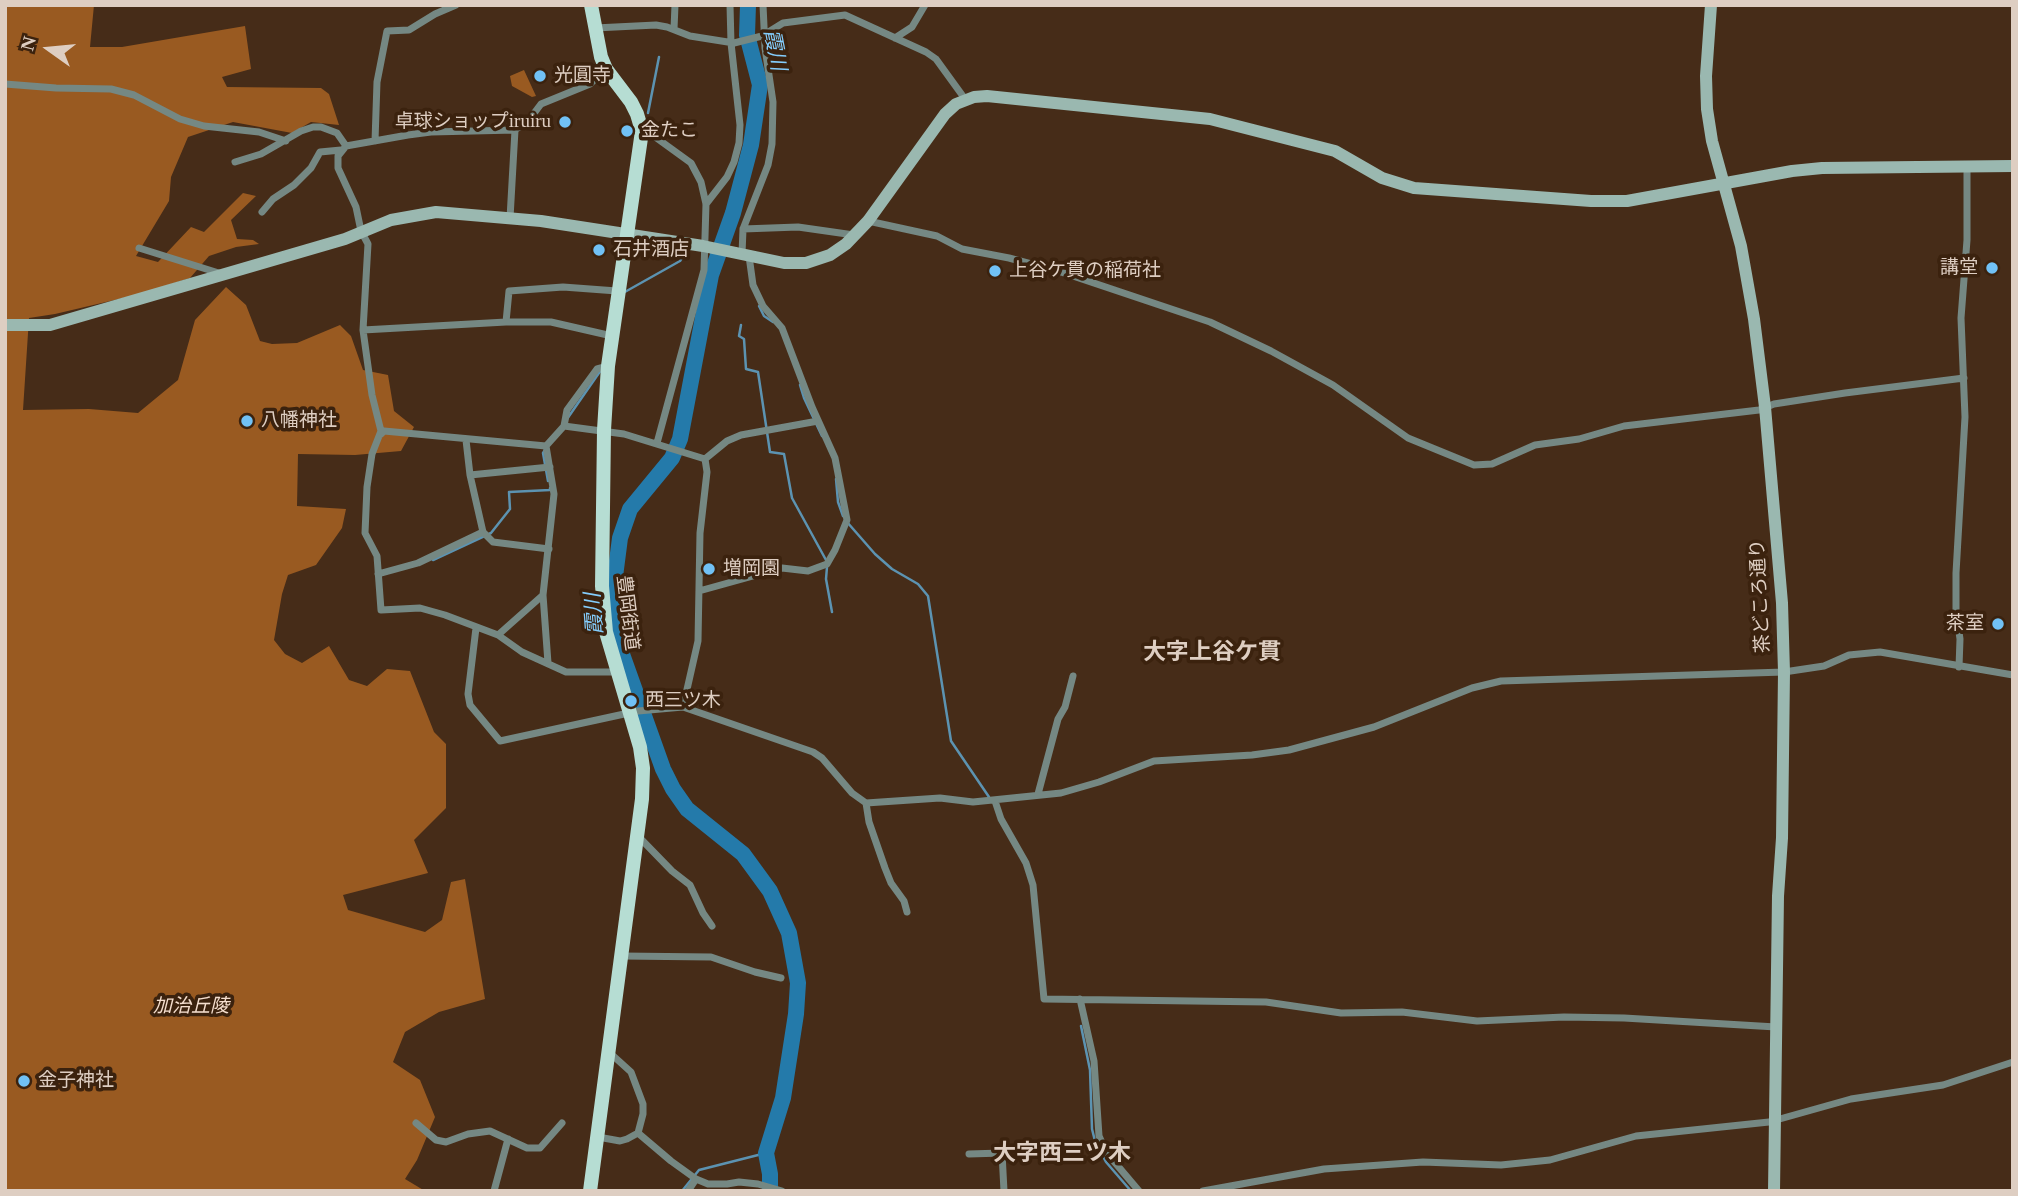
<!DOCTYPE html>
<html>
<head>
<meta charset="utf-8">
<style>
  body { margin:0 }
  #map { position:relative; width:2018px; height:1196px; overflow:hidden; background:#462c18; font-family:"Times New Roman",serif }
  canvas { display:block }
  .frame { position:absolute; inset:0; border:7px solid #decec2; pointer-events:none }
  .north { position:absolute; left:14px; top:14px; width:70px; height:70px; -webkit-text-stroke:5px #3b220e; paint-order:stroke; rotate:285deg; font-size:19px; font-weight:700; line-height:28px; text-align:center; color:#decec2 }
  .north::after { content:''; display:block; margin:auto; width:24px; height:32px; background:#decec2; clip-path:polygon(50% 0,100% 100%,50% 72%,0 100%) }
</style>
</head>
<body>
<div id="map">
<canvas width="2018" height="1196"></canvas>
<div class="frame"></div>
<div class="north">N</div>
</div>
<script>
const ctx = document.querySelector('canvas').getContext('2d');
ctx.lineJoin = 'round';
function fillPath(path, color) { ctx.fillStyle = color; ctx.fill(path, 'evenodd'); }
const toPath = rows => new Path2D(rows.map(r => 'M' + r).join(''));
function strokePath(path, color, width, dash) { ctx.strokeStyle = color; ctx.lineWidth = width; ctx.lineCap = dash ? 'butt' : 'round'; ctx.setLineDash(dash || []); ctx.stroke(path); }
function drawText(font, color, halo, rows, align = 'center') {
  ctx.font = font + ' "Times New Roman","Noto Sans JP",serif'; ctx.lineWidth = 7; ctx.setLineDash([]); ctx.textBaseline = 'middle'; ctx.strokeStyle = halo; ctx.fillStyle = color; for (const [text, x, y, turn = 0] of rows) {
    ctx.save(); ctx.translate(x, y); ctx.rotate((+turn || 0) * Math.PI / 180); ctx.textAlign = isNaN(turn) ? turn : align; if (halo) ctx.strokeText(text, 0, 0); ctx.fillText(text, 0, 0); ctx.restore();
  }
}
fillPath(toPath([
  [5,5,94,5,90,47,122,47,245,26,251,69,222,77,227,87,321,88,329,94,339,125,311,122,292,133,233,122,188,137,171,177,169,201,136,256,158,262,191,227,204,232,243,193,256,196,231,220,237,239,253,240,259,244,236,247,209,256,190,278,140,294,55,314,29,318,23,410,89,409,138,413,178,380,195,320,226,287,246,305,260,341,272,344,297,343,340,325,351,336,363,370,388,375,394,411,414,427,401,451,355,455,298,454,297,506,346,509,342,528,316,565,288,575,282,594,274,640,285,654,302,663,329,646,349,680,367,686,387,669,410,671,434,732,446,744,446,808,414,840,428,873,343,895,348,910,425,932,442,920,451,882,465,879,485,999,439,1012,405,1032,393,1062,420,1080,435,1117,417,1160,405,1179,425,1191,5,1191],
  [524,70,536,96,532,97,512,86,510,76]
]), '#995a21');
strokePath(toPath([
  [648,113,659,57],
  [623,293,680,261,687,250],
  [759,306,764,316,773,322],
  [741,325,739,336,744,339,746,369,758,372,770,452,784,454,792,498,826,560],
  [800,385,804,398,822,436],
  [567,419,601,370],
  [545,450,543,453,548,481],
  [836,479,838,502,843,516],
  [847,522,875,554,892,569,918,584,928,596,951,741,989,797],
  [433,560,491,533,510,509,509,492,550,490,550,488],
  [827,567,826,579,832,612],
  [1081,1026,1090,1070,1092,1129,1095,1141,1106,1162,1131,1191],
  [682,1191,699,1170,766,1153]
]), '#5c93b1', 2.5);
strokePath(toPath([
  [748,5,747,35,760,85,751,145,733,213,711,275,680,439,672,458,630,509,620,538,613,592,618,643,663,769,673,789,687,809,743,854,770,891,789,933,798,983,796,1014,783,1098,766,1153,770,1174,770,1191]
]), '#247aaa', 16);
strokePath(toPath([
  [595,28,656,25,667,27,690,36,734,43,762,36,783,23,845,15,926,52,936,59,965,99],
  [674,29,675,5],
  [895,38,912,27,925,5],
  [606,69,590,84,541,104,529,120,515,130,431,132,408,135,346,146,338,156,338,168,356,207,361,231,368,244,363,330,372,395,381,431,372,454,367,487,365,533,377,556,381,610,420,608,445,615,498,635,522,652,566,672,616,672],
  [5,84,56,88,111,89,134,95,180,119,204,126,259,132,286,141],
  [642,131,651,134,691,163,701,182,706,204,704,270,657,443],
  [375,141,377,82,387,31,409,30,435,14,456,5],
  [235,162,261,154,301,131,313,127,321,127,337,133,346,146],
  [706,204,727,177,734,162,739,143,740,125,731,43,730,5],
  [262,212,273,199,294,185,311,168,320,152,341,150],
  [510,218,515,130],
  [868,221,937,236,962,249,1009,258,1061,272,1210,322,1271,351,1333,385,1408,438,1474,465,1492,464,1535,445,1579,439,1624,426,1759,410,1774,404,1845,393,1964,378],
  [743,229,798,227,854,235],
  [139,248,222,274],
  [742,254,743,229,768,165,772,144,773,102,765,48,763,5],
  [506,322,509,291,563,287,617,291],
  [363,330,506,322,551,322,612,336],
  [564,426,624,434,705,459],
  [381,434,384,431,546,446],
  [466,440,470,475,483,532,493,542,549,549],
  [546,446,564,426,567,410,597,369,608,366],
  [705,459,727,441,741,435,818,421],
  [470,475,550,467],
  [378,574,418,563,483,532],
  [699,591,782,568,808,571,827,564,835,550,847,520,835,458,812,407,782,328,763,306,753,285,749,256],
  [543,595,548,663],
  [476,628,468,694,470,705,500,741,638,711,683,707,813,752,822,758,852,793,866,803,940,798,973,802,1061,793,1099,782,1154,761,1252,755,1289,750,1374,727,1472,688,1501,681,1784,672,1824,666,1849,655,1880,652,2013,675],
  [498,635,543,595,554,494,546,446],
  [1959,667,1960,639,1956,611,1956,573,1965,417,1961,318,1967,240,1967,165],
  [683,707,698,641,700,533,707,472,705,459],
  [1038,794,1058,719,1065,707,1073,676],
  [995,801,1001,819,1026,863,1033,885,1044,999,1266,1002,1341,1013,1402,1012,1477,1021,1564,1017,1624,1018,1776,1027],
  [866,803,869,822,885,868,891,883,904,901,907,912],
  [638,836,672,871,690,885,703,913,712,926],
  [622,956,711,957,755,972,781,978],
  [1080,999,1094,1061,1099,1136,1106,1152,1139,1191],
  [416,1123,436,1140,446,1142,468,1134,490,1131,527,1148,540,1148,562,1123],
  [638,1133,671,1161,696,1179,708,1184,727,1184,739,1182,758,1184,782,1191],
  [598,1137,620,1141,627,1139,638,1133,643,1114,643,1104,631,1072,610,1053],
  [969,1154,1002,1153,1004,1191],
  [494,1191,508,1139],
  [688,1191,696,1179],
  [1203,1191,1324,1169,1423,1162,1501,1165,1550,1160,1636,1136,1769,1122,1851,1099,1943,1085,2013,1062]
]), '#758883', 7);
strokePath(toPath([
  [1711,5,1706,76,1707,109,1712,141,1741,246,1754,319,1765,407,1782,603,1784,672,1782,838,1778,896,1774,1191],
  [5,325,50,325,345,239,391,220,436,212,541,221,703,246,784,263,806,263,830,255,846,244,868,221,945,114,956,104,974,97,987,96,1210,119,1335,151,1382,178,1414,188,1591,201,1627,201,1792,171,1822,168,2013,166]
]), '#9ab8b0', 12);
strokePath(toPath([
  [590,1191,642,799,643,768,640,747,606,632,602,586,604,430,608,366,642,131,637,114,631,102,606,69,601,57,591,5]
]), '#b6ddd3', 14);
for (const [x, y, r, color] of [
  [540,76,7,"#71c1f5"],
  [565,122,7,"#71c1f5"],
  [627,131,7,"#71c1f5"],
  [599,250,7,"#71c1f5"],
  [1992,268,7,"#71c1f5"],
  [995,271,7,"#71c1f5"],
  [247,421,7,"#71c1f5"],
  [709,569,7,"#71c1f5"],
  [1998,624,7,"#71c1f5"],
  [631,701,7,"#71c1f5"],
  [24,1081,7,"#71c1f5"]
]) { const dot = new Path2D(); dot.arc(x, y, r, 0, 2 * Math.PI); ctx.fillStyle = color; ctx.fill(dot); strokePath(dot, '#3b220e', 2.5); }
drawText('19px', '#decec2', '#3b220e', [
  ["光圓寺",554,76],
  ["卓球ショップiruiru",551,122,"right"],
  ["金たこ",641,131],
  ["石井酒店",613,250],
  ["講堂",1978,268,"right"],
  ["上谷ケ貫の稲荷社",1009,271],
  ["八幡神社",261,421],
  ["増岡園",723,569],
  ["茶室",1984,624,"right"],
  ["西三ツ木",645,701],
  ["金子神社",38,1081]
], 'left');
drawText('19px', '#decec2', '#3b220e', [
  ["茶どころ通り",1761,596,-93],
  ["豊岡街道",627,613,83]
]);
drawText('italic 19px', '#f5dece', '#3b220e', [
  ["加治丘陵",191,1007]
]);
drawText('italic 21px', '#84cdfc', '#3b220e', [
  ["霞川",774,50,79],
  ["霞川",595,614,-94]
]);
drawText('bold 23px', '#decec2', '#3b220e', [
  ["大字上谷ケ貫",1212,653],
  ["大字西三ツ木",1062,1154]
]);
</script>
</body>
</html>
